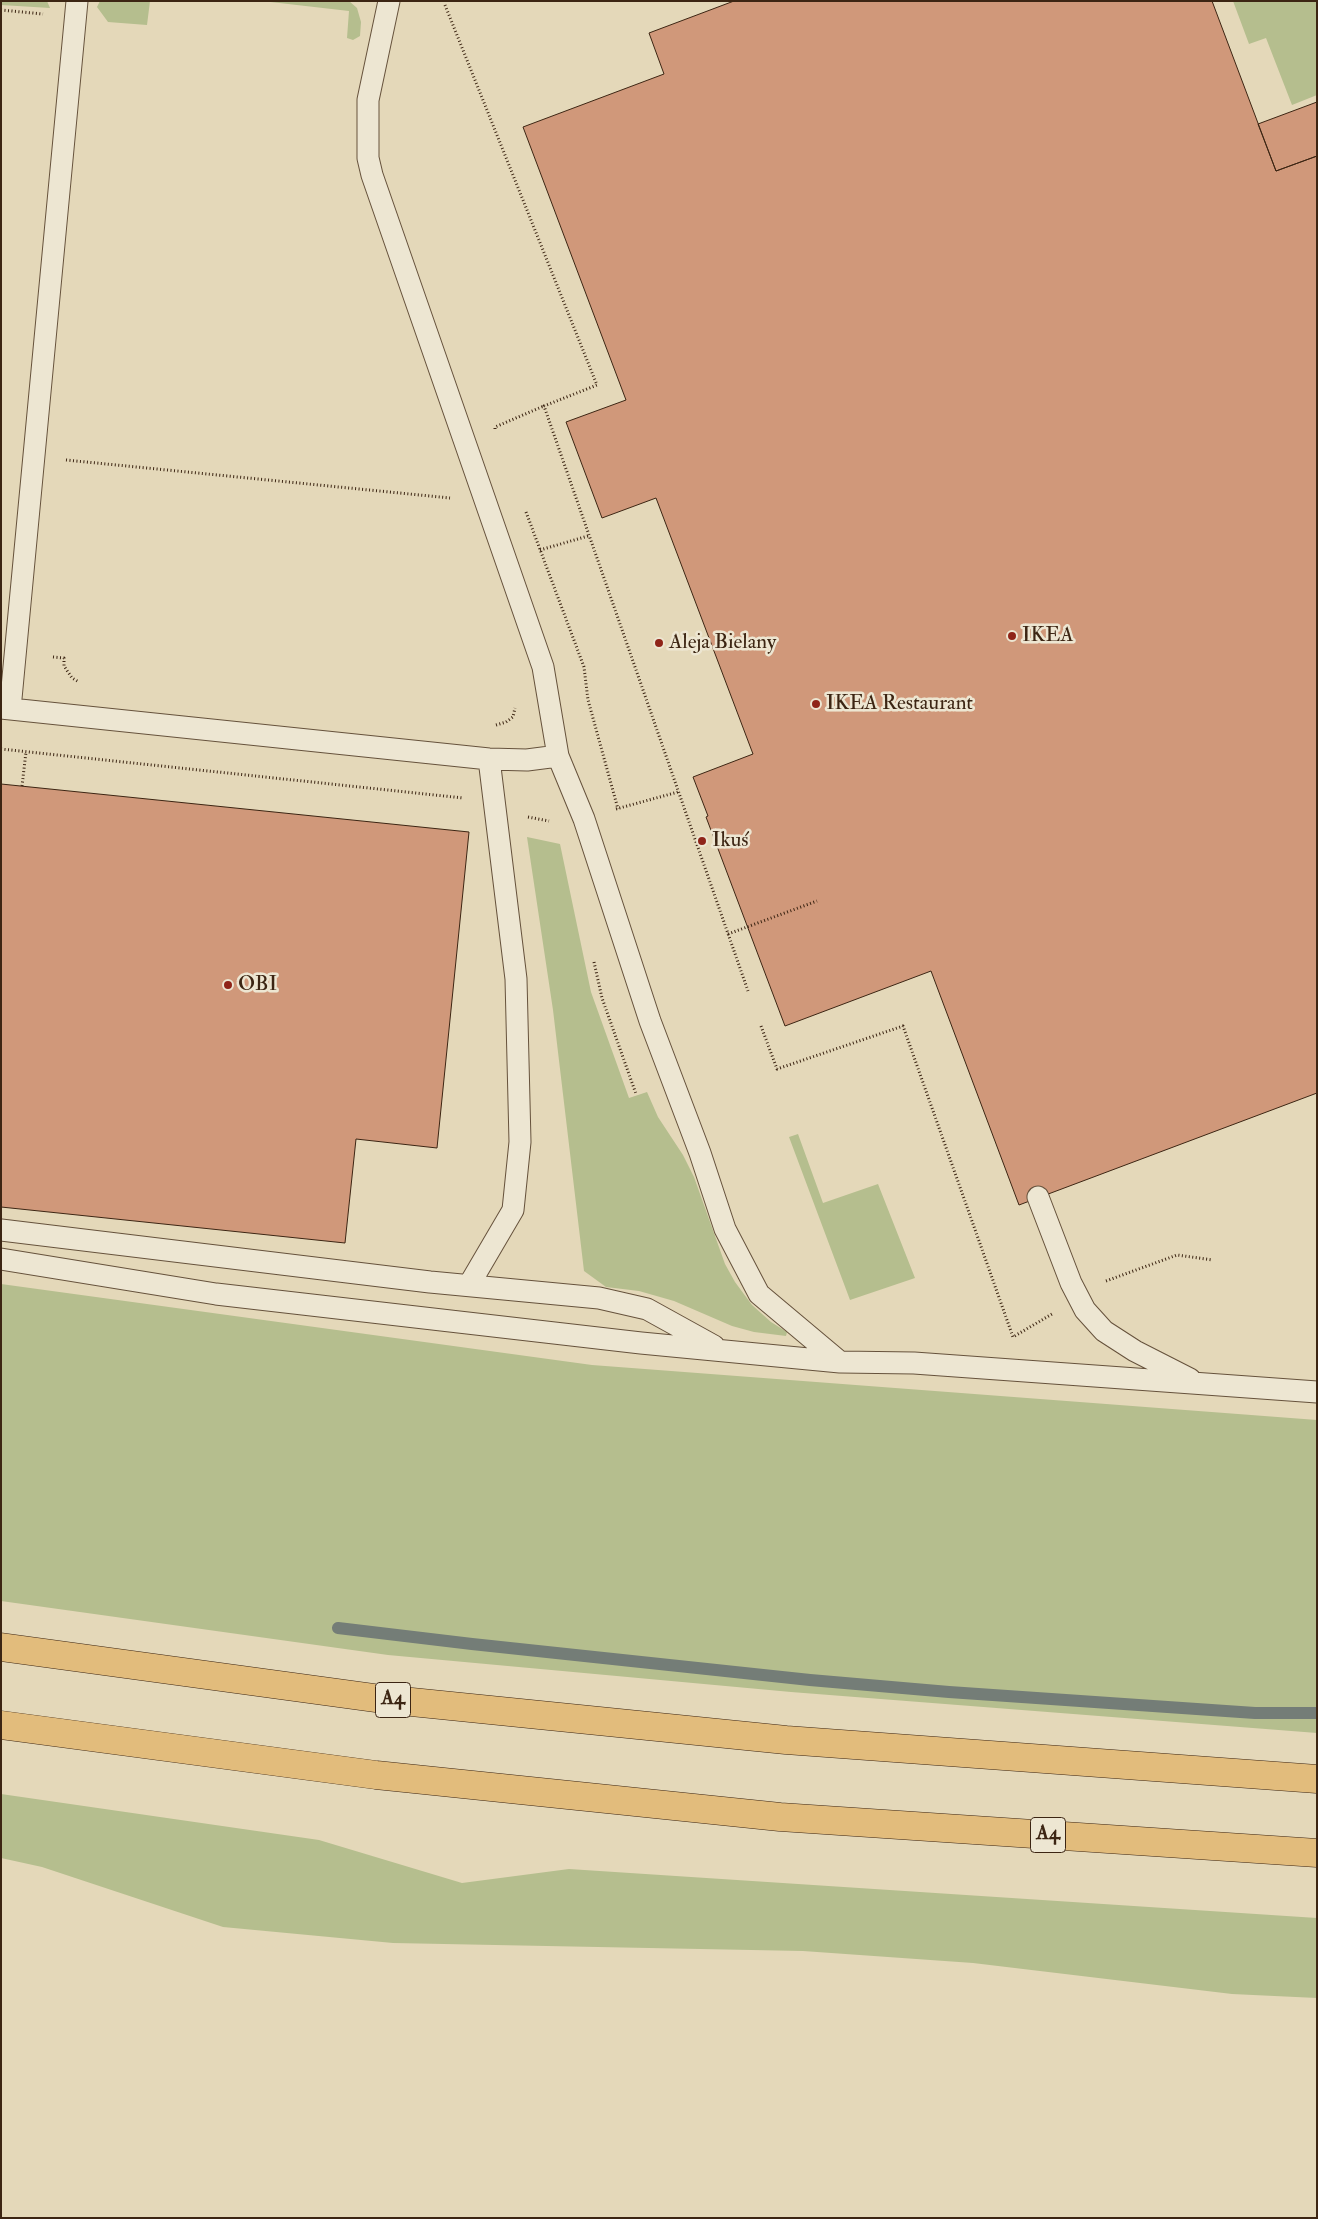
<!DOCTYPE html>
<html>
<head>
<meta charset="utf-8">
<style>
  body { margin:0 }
  #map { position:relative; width:1318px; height:2219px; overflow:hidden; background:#e4d8b9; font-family:"IM FELL Double Pica",serif }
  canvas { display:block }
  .frame { position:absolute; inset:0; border:2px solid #3c2513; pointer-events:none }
</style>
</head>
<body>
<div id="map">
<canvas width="1318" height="2219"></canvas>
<div class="frame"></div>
</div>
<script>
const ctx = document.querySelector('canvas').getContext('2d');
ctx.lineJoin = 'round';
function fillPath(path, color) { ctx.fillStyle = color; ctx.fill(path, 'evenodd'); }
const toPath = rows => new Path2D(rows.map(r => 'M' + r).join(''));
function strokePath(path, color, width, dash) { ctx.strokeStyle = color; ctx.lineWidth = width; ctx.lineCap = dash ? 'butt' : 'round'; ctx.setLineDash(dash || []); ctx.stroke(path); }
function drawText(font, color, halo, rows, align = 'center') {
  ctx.font = font + ' "IM FELL Double Pica",serif'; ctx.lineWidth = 5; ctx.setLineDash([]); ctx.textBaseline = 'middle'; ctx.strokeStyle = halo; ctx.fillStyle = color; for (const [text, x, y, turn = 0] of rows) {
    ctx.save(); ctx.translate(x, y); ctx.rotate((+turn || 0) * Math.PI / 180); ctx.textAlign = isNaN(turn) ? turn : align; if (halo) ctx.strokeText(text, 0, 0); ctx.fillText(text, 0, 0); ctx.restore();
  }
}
fillPath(toPath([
  [1,1,47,1,50,8,1,5],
  [100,1,150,1,147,25,108,22,97,7],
  [262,1,349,1,357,8,361,22,360,36,353,40,347,38,349,11],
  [1233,1,1317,1,1317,95,1292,105,1266,38,1249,44],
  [527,837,560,844,591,992,629,1098,647,1092,658,1117,683,1155,694,1177,725,1264,735,1282,752,1305,771,1322,787,1332,786,1336,754,1332,732,1326,674,1301,639,1291,606,1287,584,1271,553,1010],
  [798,1134,823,1203,878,1184,915,1278,850,1300,789,1137],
  [1,1284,592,1365,1317,1420,1317,1733,791,1692,388,1655,1,1601],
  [1,1794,319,1840,462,1883,569,1869,1317,1918,1317,1998,1232,1994,973,1963,803,1951,393,1943,223,1927,42,1867,1,1858]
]), '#b5be8e');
strokePath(toPath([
  [338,1628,472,1644,810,1680,949,1692,1255,1713,1317,1713]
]), '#747d77', 12);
const building = toPath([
  [734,1,1212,1,1276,171,1317,156,1317,1093,1019,1205,931,971,785,1026,706,817,708,816,693,777,753,754,656,498,602,518,566,422,626,400,523,127,664,74,649,33,734,1],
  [1317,102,1317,156,1276,171,1258,124,1317,102],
  [1,784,469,832,437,1148,356,1139,345,1243,1,1207,1,784]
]);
fillPath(building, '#d0987a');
strokePath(building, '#3c2513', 1);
const lane = toPath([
  [1,708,489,759,527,760,558,756,543,667,372,175,368,158,368,100,389,1],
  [10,709,77,1],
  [558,756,584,819,650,1021,700,1153,725,1229,759,1294,840,1362],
  [1038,1197,1071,1283,1085,1310,1104,1331,1135,1351,1190,1379],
  [1,1230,430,1282,599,1298,647,1309,714,1346],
  [1,1259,216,1294,641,1343,840,1362,914,1363,1317,1392],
  [469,1285,513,1210,520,1142,516,979,489,759]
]);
const highway = toPath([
  [1,1647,382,1699,786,1740,1317,1779],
  [1,1725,376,1775,780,1817,1317,1853]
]);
strokePath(lane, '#66523c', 23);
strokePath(highway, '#3c2513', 29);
strokePath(toPath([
  [445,5,597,385,544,406,748,991],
  [1,10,43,14],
  [495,429,495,427,544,406],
  [66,460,450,498],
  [526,512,584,667,588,700,618,809],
  [540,550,588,536],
  [53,657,64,658,64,666,72,678,79,682],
  [496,725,506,722,513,717,515,708],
  [1,749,463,798],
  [22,786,26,752],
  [616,809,678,792],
  [528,817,549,821],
  [728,934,817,901],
  [594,962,602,998,636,1094],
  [761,1026,777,1069,903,1026,1013,1337,1052,1314],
  [1106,1281,1177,1255,1213,1260]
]), '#3c2513', 3, [1, 2.5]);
strokePath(lane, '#ede6d2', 21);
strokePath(highway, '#e2bc7c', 28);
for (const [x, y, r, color] of [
  [1012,636,5,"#8f2418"],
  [659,643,5,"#8f2418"],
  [816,704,5,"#8f2418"],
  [702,841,5,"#8f2418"],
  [228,985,5,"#8f2418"]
]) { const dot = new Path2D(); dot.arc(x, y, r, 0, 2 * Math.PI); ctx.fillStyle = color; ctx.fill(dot); strokePath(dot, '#ede6d2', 2); }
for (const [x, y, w] of [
  [393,1700,35],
  [1048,1835,35]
]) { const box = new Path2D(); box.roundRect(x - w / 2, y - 17.5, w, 35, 4); ctx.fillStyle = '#ede6d2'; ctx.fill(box); strokePath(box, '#3c2513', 1); }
drawText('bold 20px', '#3c2513', null, [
  ["A4",393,1700],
  ["A4",1048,1835]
]);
drawText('21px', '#3c2513', '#ede6d2', [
  ["IKEA",1022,636],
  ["Aleja Bielany",669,643],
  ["IKEA Restaurant",826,704],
  ["Ikuś",712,841],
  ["OBI",238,985]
], 'left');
</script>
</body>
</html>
